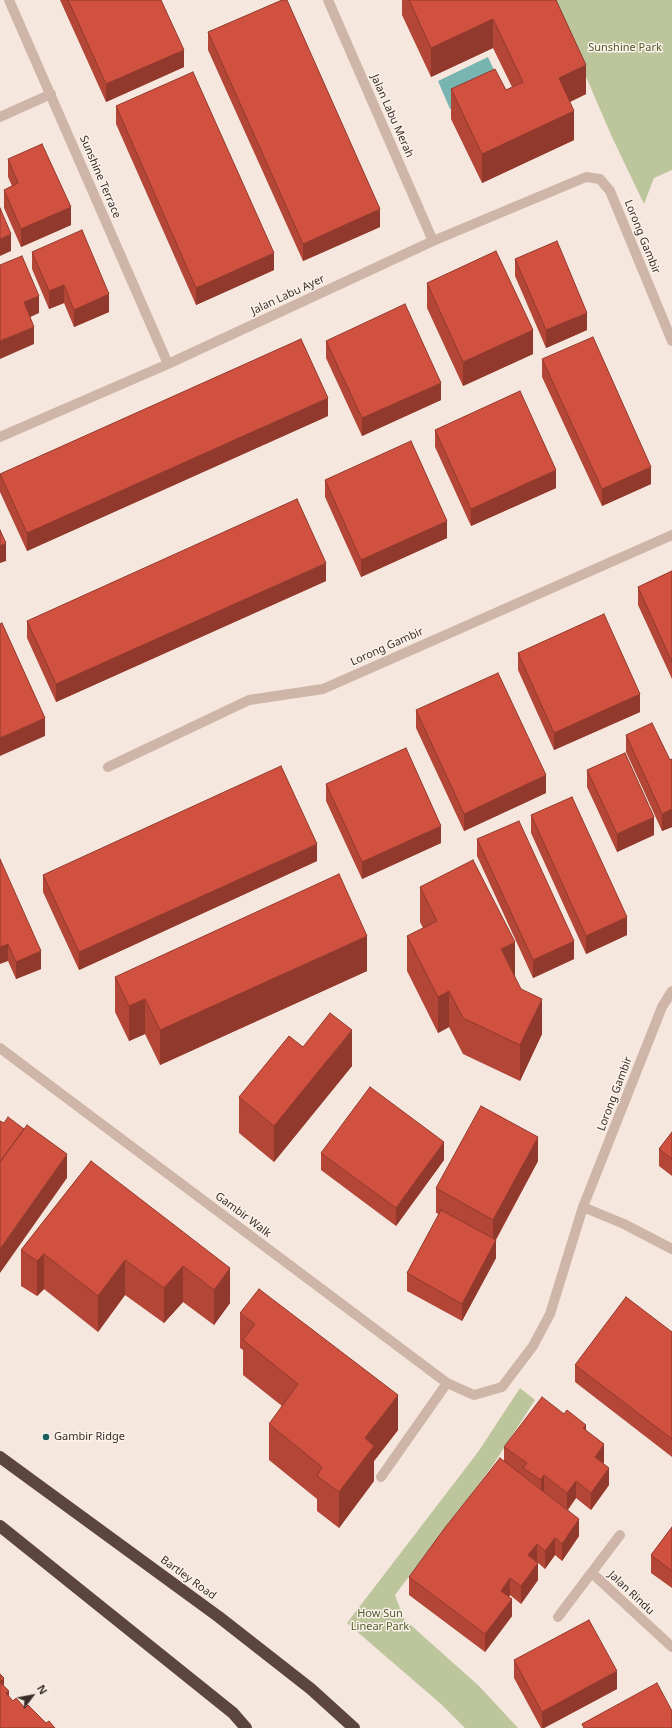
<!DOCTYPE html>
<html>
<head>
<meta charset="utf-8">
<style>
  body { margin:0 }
  #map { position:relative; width:672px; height:1728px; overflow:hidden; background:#f5e7dd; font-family:"Noto Sans",sans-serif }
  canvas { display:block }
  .north { position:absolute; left:12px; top:1676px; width:40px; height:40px; -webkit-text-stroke:3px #fbf2eb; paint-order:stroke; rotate:58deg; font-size:11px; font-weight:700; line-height:16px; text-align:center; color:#3a2c29 }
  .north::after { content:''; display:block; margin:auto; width:14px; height:18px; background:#3a2c29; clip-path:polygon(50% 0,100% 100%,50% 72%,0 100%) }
</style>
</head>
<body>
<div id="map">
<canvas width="672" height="1728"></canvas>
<div class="north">N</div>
</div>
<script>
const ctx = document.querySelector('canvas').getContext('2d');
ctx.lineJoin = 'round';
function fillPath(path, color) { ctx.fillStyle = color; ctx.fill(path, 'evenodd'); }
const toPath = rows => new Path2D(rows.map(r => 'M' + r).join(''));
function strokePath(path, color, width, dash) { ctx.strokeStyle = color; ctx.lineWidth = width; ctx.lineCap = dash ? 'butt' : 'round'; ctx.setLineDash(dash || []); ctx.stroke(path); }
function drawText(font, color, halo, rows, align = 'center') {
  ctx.font = font + ' "Noto Sans",sans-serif'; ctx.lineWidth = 3; ctx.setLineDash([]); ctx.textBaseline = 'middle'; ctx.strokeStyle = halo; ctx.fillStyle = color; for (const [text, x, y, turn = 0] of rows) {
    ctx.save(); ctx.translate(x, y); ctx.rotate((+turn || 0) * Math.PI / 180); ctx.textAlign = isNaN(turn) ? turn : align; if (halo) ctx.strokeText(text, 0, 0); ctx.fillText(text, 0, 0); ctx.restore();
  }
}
fillPath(toPath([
  [553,0,672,0,672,170,654,178,644,204,612,137],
  [520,1388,535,1400,493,1465,395,1595,404,1619,479,1686,518,1728,465,1728,441,1704,347,1623,478,1452]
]), '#bdc59c');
fillPath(toPath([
  [488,57,501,85,450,109,438,81]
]), '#79b5b0');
strokePath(toPath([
  [9,0,168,364],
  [328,0,433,241],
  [0,117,51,94],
  [0,437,168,364,433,241,586,177,600,179,610,191,672,341],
  [108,767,249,700,323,689,672,535],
  [0,1048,447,1383,474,1395,502,1387,533,1346,550,1314,583,1207,662,1007,672,991],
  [583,1207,624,1224,672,1249],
  [381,1477,447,1383],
  [592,1573,672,1647],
  [558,1617,620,1535]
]), '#ceb5a8', 10);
strokePath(toPath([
  [0,1457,219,1617,311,1689,354,1728],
  [0,1526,233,1713,246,1728]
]), '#5c443f', 12);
fillPath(toPath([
  [60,0,161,0,184,67,106,102],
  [402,0,556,0,586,94,570,102,574,140,482,183,451,119,451,89,506,90,512,87,493,48,431,77,402,15],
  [208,32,380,227,303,261,208,50],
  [116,106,274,270,196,305,116,124],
  [8,159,71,225,21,247,4,208,4,190,12,186,8,177],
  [32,252,109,312,74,327,64,303,49,309,32,269],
  [515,259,587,330,546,348,515,276],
  [427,283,533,354,463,386,427,308],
  [326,341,441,400,362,436,326,358],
  [542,359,651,484,602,506,542,377],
  [328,416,27,551,0,492,0,474],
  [435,430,556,488,471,526,435,447],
  [325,480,447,538,361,577,325,497],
  [672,571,672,679,638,605,638,587],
  [326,581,56,702,27,638,27,621],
  [518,653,640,712,554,750,518,670],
  [416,710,546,793,464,831,416,728],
  [626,735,670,760,672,759,672,827,662,831,626,752],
  [587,770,654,835,617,852,587,787],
  [326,784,441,843,362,879,326,801],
  [531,815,627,935,586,954,531,833],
  [477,839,574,959,533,978,477,856],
  [0,859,41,969,16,979,8,961],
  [317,861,79,970,43,892,43,875],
  [420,887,515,978,542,1034,520,1081,463,1054,449,1027,438,1033,407,971,407,936,423,928,420,922],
  [367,971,160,1065,145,1034,129,1041,115,1012,115,977],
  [303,1047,352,1066,274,1162,239,1133,239,1097],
  [672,1132,672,1176,659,1166,659,1149],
  [321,1153,444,1160,396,1226,321,1170],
  [91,1161,230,1303,214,1325,183,1302,164,1323,125,1295,98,1332,44,1289,37,1296,21,1286,21,1250],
  [538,1161,496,1240,496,1258,462,1321,407,1291,407,1273,439,1214,436,1213,436,1188],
  [240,1313,398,1430,374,1461,374,1481,339,1528,317,1511,317,1499,269,1460,269,1424,282,1406,243,1375,243,1350,240,1348],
  [672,1332,672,1457,575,1382,575,1365],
  [586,1430,604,1462,603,1463,609,1485,591,1510,576,1498,568,1510,579,1536,562,1561,555,1555,545,1569,537,1562,538,1580,521,1604,510,1595,509,1597,512,1616,485,1652,409,1595,409,1577,504,1461,504,1447],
  [672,1527,672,1588,651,1573,651,1555],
  [514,1660,617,1689,544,1728,541,1728,514,1678]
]), '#b34637');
fillPath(toPath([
  [493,19,493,48,431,77,431,48],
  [184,50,184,67,106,102,106,84],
  [586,65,586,94,559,107,559,78],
  [574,111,574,140,482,183,482,154],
  [71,207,71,225,21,247,21,229],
  [380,209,380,227,303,261,303,244],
  [11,234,11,251,0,256,0,239],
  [274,253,274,270,196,305,196,288],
  [64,285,64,303,49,309,49,291],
  [109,294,109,312,74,327,74,310],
  [39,296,39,313,24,320,24,302],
  [587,313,587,330,546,348,546,330],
  [34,327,34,344,0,359,0,341],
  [533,330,533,354,463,386,463,362],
  [441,383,441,400,362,436,362,418],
  [328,398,328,416,27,551,27,533],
  [651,467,651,484,602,506,602,489],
  [556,470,556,488,471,526,471,509],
  [447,521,447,538,361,577,361,560],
  [6,543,6,561,0,563,0,546],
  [326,563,326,581,56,702,56,684],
  [640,694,640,712,554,750,554,733],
  [45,718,45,736,0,756,0,738],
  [546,775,546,793,464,831,464,814],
  [672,809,672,827,662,831,662,814],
  [654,817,654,835,617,852,617,834],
  [441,826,441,843,362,879,362,862],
  [317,844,317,861,79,970,79,952],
  [627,917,627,935,586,954,586,936],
  [367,936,367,971,160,1065,160,1030],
  [574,941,574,959,533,978,533,960],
  [515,942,515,978,501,949],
  [8,944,8,961,0,964,0,947],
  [41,951,41,969,16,979,16,962],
  [449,991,449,1027,438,1033,438,997],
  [145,999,145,1034,129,1041,129,1006],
  [542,999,542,1034,520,1081,520,1045],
  [352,1030,352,1066,274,1162,274,1126],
  [538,1137,538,1161,493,1244,493,1220],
  [444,1142,444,1160,396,1226,396,1208],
  [67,1154,67,1178,0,1273,0,1249],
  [496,1240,496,1258,462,1321,462,1304],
  [44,1254,44,1289,37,1296,37,1261],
  [125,1260,125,1295,98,1332,98,1296],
  [183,1266,183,1302,164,1323,164,1288],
  [230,1268,230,1303,214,1325,214,1290],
  [398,1395,398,1430,374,1461,374,1481,339,1528,339,1492,365,1438],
  [586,1425,586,1442,583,1428],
  [604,1444,604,1462,595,1474,595,1457],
  [609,1468,609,1485,591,1510,591,1493],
  [544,1475,544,1493,541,1497,541,1480],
  [576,1481,576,1498,567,1510,567,1493],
  [579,1519,579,1536,562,1561,562,1544],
  [555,1538,555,1555,545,1569,545,1551],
  [537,1544,537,1562,528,1555],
  [538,1563,538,1580,521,1604,521,1586],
  [510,1578,510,1595,501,1608,501,1591],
  [512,1599,512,1616,485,1652,485,1634],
  [617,1671,617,1689,544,1728,542,1728,542,1712],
  [4,1678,4,1718,0,1682],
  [9,1691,9,1728,6,1693]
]), '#92392d');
const building = toPath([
  [68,0,161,0,184,50,106,84,68,0],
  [282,0,287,0,380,209,303,244,208,32,282,0],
  [409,0,556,0,586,65,559,78,574,111,482,154,451,89,495,69,506,90,523,82,493,19,431,48,409,0],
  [193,72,274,253,196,288,116,106,193,72],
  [42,144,71,207,21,229,4,190,18,183,8,159,42,144],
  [0,208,11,234,0,239,0,208],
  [82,230,109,294,74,310,64,285,49,291,32,252,82,230],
  [557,241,587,313,546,330,515,259,557,241],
  [496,251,533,330,463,362,427,283,496,251],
  [22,256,39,296,24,302,34,327,0,341,0,265,22,256],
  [405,304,441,383,362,418,326,341,405,304],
  [593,337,651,467,602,489,542,359,593,337],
  [301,339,328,398,27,533,0,474,301,339],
  [520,391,556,470,471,509,435,430,520,391],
  [411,441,447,521,361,560,325,480,411,441],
  [297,499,326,563,56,684,27,621,297,499],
  [0,530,6,543,0,546,0,530],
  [672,571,672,662,638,587,672,571],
  [604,614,640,694,554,733,518,653,604,614],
  [2,623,45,718,0,738,0,624,2,623],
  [498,673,546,775,464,814,416,710,498,673],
  [652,723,670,760,672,759,672,809,662,814,626,735,652,723],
  [406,748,441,826,362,862,326,784,406,748],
  [625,753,654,817,617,834,587,770,625,753],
  [281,766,317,844,79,952,43,875,281,766],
  [572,797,627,917,586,936,531,815,572,797],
  [519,821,574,941,533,960,477,839,519,821],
  [0,859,41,951,16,962,8,944,0,947,0,859],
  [473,860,515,942,501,949,521,989,542,999,520,1045,463,1018,449,991,438,997,407,936,437,921,420,887,473,860],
  [339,874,367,936,160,1030,145,999,129,1006,115,977,339,874],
  [330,1013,352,1030,274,1126,239,1097,289,1036,303,1047,330,1013],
  [370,1087,444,1142,396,1208,321,1153,370,1087],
  [481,1106,538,1137,493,1220,436,1188,481,1106],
  [8,1117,24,1129,0,1162,0,1121,4,1123,8,1117],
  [27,1125,67,1154,0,1249,0,1162,27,1125],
  [672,1132,672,1159,659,1149,672,1132],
  [91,1161,230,1268,214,1290,183,1266,164,1288,125,1260,98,1296,44,1254,37,1261,21,1250,91,1161],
  [441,1210,496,1240,462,1304,407,1273,441,1210],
  [259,1289,398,1395,365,1438,374,1446,339,1492,317,1476,322,1467,269,1424,298,1384,243,1340,255,1324,240,1313,259,1289],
  [626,1297,672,1332,672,1439,575,1365,626,1297],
  [542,1397,564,1414,567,1410,586,1425,583,1428,604,1444,595,1457,609,1468,591,1493,576,1481,567,1493,544,1475,541,1480,523,1468,527,1463,504,1447,542,1397],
  [500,1458,579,1519,562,1544,555,1538,545,1551,537,1544,528,1555,538,1563,521,1586,510,1578,501,1591,512,1599,485,1634,409,1577,444,1529,500,1458],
  [672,1527,672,1571,651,1555,672,1527],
  [589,1620,617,1671,542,1712,514,1660,589,1620],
  [0,1674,4,1678,0,1682,9,1691,6,1693,13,1701,16,1698,25,1708,28,1705,46,1723,49,1721,55,1728,0,1728,0,1674],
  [657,1683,672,1711,672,1728,584,1728,582,1724,657,1683]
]);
fillPath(building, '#d05140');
strokePath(building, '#92392d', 1);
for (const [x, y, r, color] of [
  [46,1437,4,"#1a605c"]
]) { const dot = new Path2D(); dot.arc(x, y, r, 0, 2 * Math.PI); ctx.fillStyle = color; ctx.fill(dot); strokePath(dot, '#fbf2eb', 1.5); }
drawText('11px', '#4f5b2a', '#fbf2eb', [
  ["Sunshine Park",625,48],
  ["How Sun",380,1614],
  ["Linear Park",380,1627]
]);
drawText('11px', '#3a2c29', '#fbf2eb', [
  ["Jalan Labu Merah",392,116,66],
  ["Sunshine Terrace",100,177,67],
  ["Lorong Gambir",642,237,68],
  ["Jalan Labu Ayer",288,295,-25],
  ["Lorong Gambir",387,647,-24],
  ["Lorong Gambir",615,1094,-69],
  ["Gambir Walk",243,1215,37],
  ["Bartley Road",188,1578,36],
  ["Jalan Rindu",631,1593,43]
]);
drawText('11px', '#3a2c29', '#fbf2eb', [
  ["Gambir Ridge",54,1437]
], 'left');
</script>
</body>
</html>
